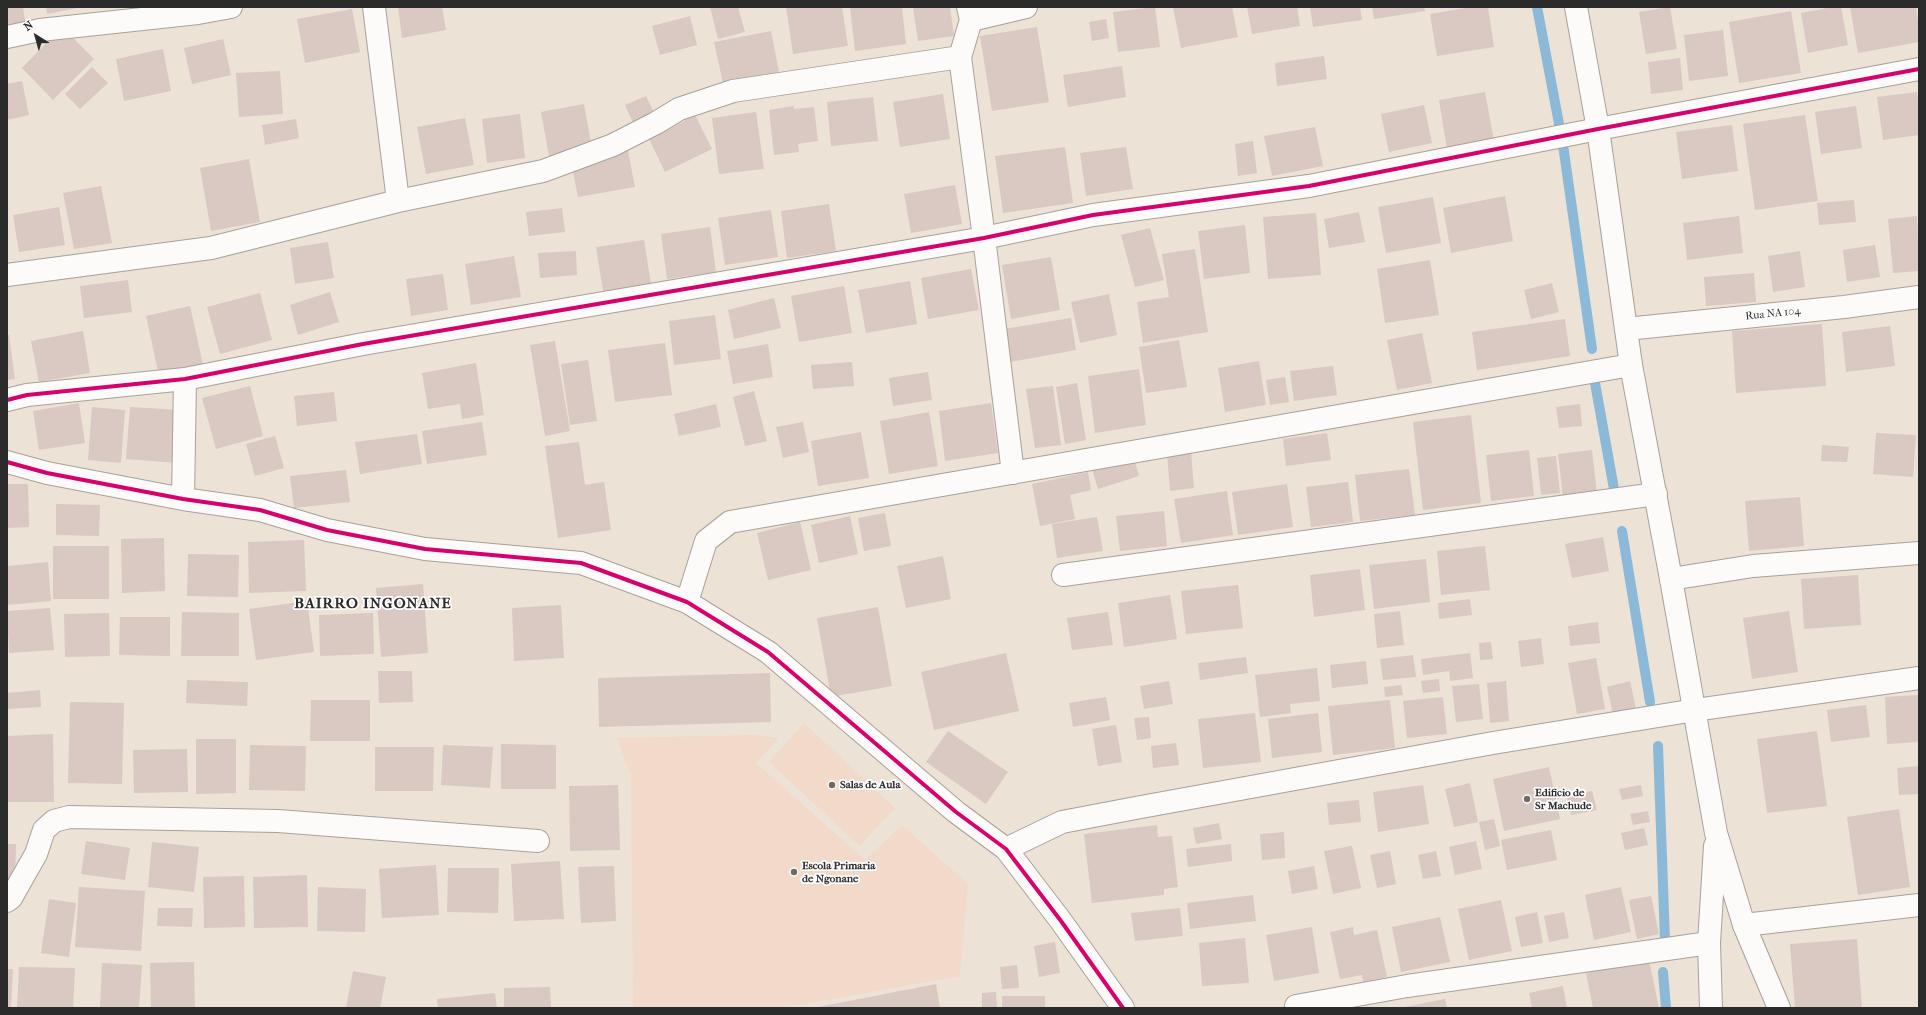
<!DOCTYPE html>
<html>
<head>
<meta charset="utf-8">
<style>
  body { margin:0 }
  #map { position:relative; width:1926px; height:1015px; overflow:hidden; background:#ede2d6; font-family:"IM FELL French Canon",serif }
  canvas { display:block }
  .frame { position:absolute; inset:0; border:8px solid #2b2b2b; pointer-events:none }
  .north { position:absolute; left:16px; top:16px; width:40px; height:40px; -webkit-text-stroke:3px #fff; paint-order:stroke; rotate:323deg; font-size:11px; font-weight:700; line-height:16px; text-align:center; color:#2b2b2b }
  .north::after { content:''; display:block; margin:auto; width:14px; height:18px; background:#2b2b2b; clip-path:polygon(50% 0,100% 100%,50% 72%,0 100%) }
</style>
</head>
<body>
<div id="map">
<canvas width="1926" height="1015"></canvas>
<div class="frame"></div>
<div class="north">N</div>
</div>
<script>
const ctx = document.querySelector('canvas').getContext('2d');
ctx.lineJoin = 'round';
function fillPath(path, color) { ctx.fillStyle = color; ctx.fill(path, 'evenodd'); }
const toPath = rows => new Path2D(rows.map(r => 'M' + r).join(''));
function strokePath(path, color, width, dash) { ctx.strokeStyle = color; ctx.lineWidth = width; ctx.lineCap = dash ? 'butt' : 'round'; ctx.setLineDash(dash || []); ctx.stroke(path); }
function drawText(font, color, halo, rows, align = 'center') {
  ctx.font = font + ' "IM FELL French Canon",serif'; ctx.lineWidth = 3.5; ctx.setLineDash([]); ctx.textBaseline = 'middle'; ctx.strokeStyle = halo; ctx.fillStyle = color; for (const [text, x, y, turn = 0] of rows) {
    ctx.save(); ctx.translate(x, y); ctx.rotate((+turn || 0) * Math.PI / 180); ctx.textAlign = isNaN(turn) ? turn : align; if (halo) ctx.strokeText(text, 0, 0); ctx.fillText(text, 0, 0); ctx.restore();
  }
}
fillPath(toPath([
  [804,723,895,808,860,846,769,762],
  [754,735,779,738,756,763,865,860,902,825,968,884,960,976,782,1008,633,1008,631,776,617,738]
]), '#f1daca');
strokePath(toPath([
  [1537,7,1563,145,1592,349],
  [1595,383,1614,489],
  [1622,531,1650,702],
  [1658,746,1665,941],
  [1663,972,1666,1008]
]), '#8bb9d7', 10);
fillPath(toPath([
  [7,7,23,7,26,27,7,30],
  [46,7,77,7,77,8,47,14],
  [398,7,442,7,446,30,402,38],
  [710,7,738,7,745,32,718,39],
  [786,7,842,7,848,46,793,54],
  [850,7,902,7,906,44,855,51],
  [913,7,950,7,954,36,918,41],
  [1155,7,1160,47,1118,52,1113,12],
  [1173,7,1232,7,1238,37,1181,48],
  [1247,7,1297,7,1300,26,1252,34],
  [1310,7,1360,7,1362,20,1313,27],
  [1372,7,1424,7,1425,11,1374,19],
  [1471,7,1488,7,1494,47,1437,56,1430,14],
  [1670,7,1677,49,1646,54,1639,12],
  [1832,7,1841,7,1848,45,1808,53,1801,13],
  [1850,7,1916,7,1919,27,1919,42,1858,53],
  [352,9,360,52,305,63,297,19],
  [1791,11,1801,73,1739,83,1729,22],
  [690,16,697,45,660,55,652,26],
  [1106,19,1109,38,1092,41,1089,22],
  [62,27,94,59,53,100,22,68],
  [1037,27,1049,102,992,111,980,36],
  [1723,30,1728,76,1689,81,1684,35],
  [771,31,779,72,723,83,714,42],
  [223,39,231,75,192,84,184,48],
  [163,49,171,91,124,101,116,59],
  [1324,56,1327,79,1277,86,1275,63],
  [1680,58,1683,90,1651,94,1648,62],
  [1122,66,1126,97,1068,107,1063,75],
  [92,67,108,83,80,109,65,94],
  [280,71,283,114,239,117,236,73],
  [22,81,29,115,7,120,7,84],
  [1485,92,1494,141,1447,149,1439,100],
  [1917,92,1919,107,1919,135,1883,140,1877,97],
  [943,94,950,139,900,147,893,102],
  [646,96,655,115,634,125,625,105],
  [873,97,878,141,831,146,827,102],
  [584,104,592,148,549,156,541,112],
  [1424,105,1432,143,1389,152,1381,114],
  [794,106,794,109,814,107,818,141,798,144,799,152,774,155,769,110],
  [1856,106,1862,148,1821,154,1815,112],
  [756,112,764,169,719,174,712,118],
  [520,114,525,158,487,163,482,119],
  [695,115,712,149,665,172,649,139],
  [1805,115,1818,201,1755,210,1743,124],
  [465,118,474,165,426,174,417,127],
  [296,119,299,138,265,145,262,125],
  [1732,125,1738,171,1682,179,1676,132],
  [1315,127,1323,166,1272,176,1264,136],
  [1253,141,1257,173,1238,176,1235,144],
  [1065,147,1073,203,1003,213,995,156],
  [1126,147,1133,189,1086,196,1080,153],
  [628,151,635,187,578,197,571,162],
  [249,159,260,222,211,231,200,168],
  [955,185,962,224,911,233,904,194],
  [101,186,112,243,74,249,63,193],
  [1505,196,1513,241,1451,253,1443,208],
  [1433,197,1441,243,1386,253,1378,207],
  [1854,200,1856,222,1819,225,1817,203],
  [829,204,836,251,787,258,781,211],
  [59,207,65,245,19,252,13,215],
  [562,208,565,232,529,236,526,212],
  [771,210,778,257,725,265,718,218],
  [1359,212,1365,242,1329,248,1324,219],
  [1316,213,1321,275,1268,279,1263,217],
  [1739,216,1743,253,1687,260,1683,223],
  [1917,216,1919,271,1893,273,1888,219],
  [1245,225,1250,273,1204,279,1198,231],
  [710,227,716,272,667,279,661,234],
  [1150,228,1164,280,1135,287,1121,235],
  [644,240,651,284,603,291,596,247],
  [328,242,334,278,295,284,290,248],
  [1875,245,1880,277,1847,282,1843,250],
  [1195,249,1208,332,1143,343,1137,302,1169,297,1162,254],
  [576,251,577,275,540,278,538,253],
  [1800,251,1805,287,1773,292,1768,256],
  [514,256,521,297,471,305,465,264],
  [1051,257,1060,310,1011,319,1002,265],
  [1430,260,1439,315,1385,323,1377,269],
  [971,269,979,310,928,319,921,278],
  [1754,273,1756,302,1706,306,1704,277],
  [443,274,448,310,411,316,406,279],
  [128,280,132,312,84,318,80,286],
  [910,281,917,324,866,333,858,290],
  [1552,283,1559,312,1531,319,1524,290],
  [844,286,852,333,799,342,791,296],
  [330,292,339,322,298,335,290,305],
  [260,293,272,340,220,354,207,307],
  [1109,294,1117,335,1080,343,1071,302],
  [774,298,781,328,734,339,728,310],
  [190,306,203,365,159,376,146,316],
  [715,315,721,359,674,365,669,321],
  [1071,318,1076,350,1010,362,1004,329],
  [1565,319,1570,356,1477,370,1472,332],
  [1822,324,1826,386,1736,393,1732,331],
  [1890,326,1895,366,1846,372,1842,332],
  [83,331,90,373,39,382,31,341],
  [1422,333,1432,383,1397,390,1387,340],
  [7,335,9,335,15,379,7,380],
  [1179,340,1187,387,1146,393,1139,347],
  [555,341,570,431,545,436,530,345],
  [665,343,672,395,615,402,608,350],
  [768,344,773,377,733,384,727,351],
  [588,360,597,421,570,425,561,364],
  [1259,361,1266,405,1225,412,1218,368],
  [852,362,854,386,813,389,811,365],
  [476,363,484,415,462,419,460,404,428,409,422,373],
  [1333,366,1337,395,1294,401,1290,371],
  [1139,369,1146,425,1095,433,1088,376],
  [928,372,932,400,893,406,889,378],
  [1285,377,1289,402,1270,405,1266,380],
  [1077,383,1086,440,1065,444,1056,387],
  [250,386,263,436,216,449,202,398],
  [1053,386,1061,445,1035,448,1026,389],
  [754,391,767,441,745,446,733,397],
  [334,392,337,421,297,426,294,396],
  [79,403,85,443,39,450,33,411],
  [991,403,998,453,945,461,939,411],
  [716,404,721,427,679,436,674,414],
  [1580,404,1582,426,1559,428,1556,407],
  [92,407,125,410,121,463,88,460],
  [130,407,181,410,178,463,126,459],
  [929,412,938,466,889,474,880,421],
  [1471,415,1481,503,1423,510,1413,422],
  [482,422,487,455,427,464,422,431],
  [803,422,809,452,783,458,776,427],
  [861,432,869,478,818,486,811,441],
  [1327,433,1331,460,1286,466,1283,439],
  [1876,433,1916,435,1913,477,1873,474],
  [417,434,422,464,360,474,355,442],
  [275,436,284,468,255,476,246,444],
  [579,442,585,485,604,482,611,530,558,538,545,446],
  [1822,445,1849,447,1847,462,1821,461],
  [1529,450,1534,496,1491,501,1486,455],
  [1592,450,1597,494,1563,498,1558,454],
  [1191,451,1194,488,1170,491,1167,453],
  [1133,455,1139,476,1098,489,1092,469],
  [1556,456,1560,493,1541,495,1537,458],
  [1409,469,1415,515,1360,521,1355,475],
  [346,470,350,502,294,508,290,476],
  [1088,472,1091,490,1070,495,1075,519,1040,526,1032,484],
  [1348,482,1353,522,1311,527,1306,487],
  [7,484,28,484,29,527,7,528],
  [1287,484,1293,527,1238,535,1232,492],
  [1227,491,1233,535,1181,543,1174,499],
  [1800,497,1804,546,1749,551,1745,501],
  [56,504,100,505,99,536,56,535],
  [1164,511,1167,546,1120,551,1116,516],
  [885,513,891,546,864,551,858,518],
  [850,516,858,554,819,563,811,525],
  [1097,517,1103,551,1057,558,1052,524],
  [800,522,811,570,768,580,757,533],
  [1603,537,1609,571,1572,578,1565,544],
  [164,538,165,591,122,593,121,539],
  [304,540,306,591,249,593,248,542],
  [53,546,109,546,109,599,53,599],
  [1485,546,1490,590,1441,595,1437,551],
  [188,554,239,555,238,597,187,596],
  [943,556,951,599,906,608,897,566],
  [1426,559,1430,602,1374,609,1369,565],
  [48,562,51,601,7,605,7,566],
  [1360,569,1365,610,1314,617,1310,575],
  [1858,575,1861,625,1804,629,1801,579],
  [423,584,428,653,381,657,376,588],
  [1238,585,1243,628,1186,634,1181,591],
  [1170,595,1177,639,1124,647,1118,603],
  [1470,599,1472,615,1439,619,1438,603],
  [307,601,314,652,256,660,249,609],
  [561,605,564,658,514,661,512,608],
  [878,607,892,686,831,697,817,618],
  [50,608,54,650,9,653,7,611],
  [1400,611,1404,645,1377,648,1374,614],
  [1789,611,1798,672,1752,679,1743,618],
  [182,612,239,613,239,656,181,656],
  [1108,612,1113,645,1072,650,1067,618],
  [109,613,110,656,65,657,64,614],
  [373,613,374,654,320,656,319,615],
  [120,617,170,617,170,656,119,655],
  [1598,622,1600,643,1570,646,1568,626],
  [1541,638,1544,664,1521,667,1518,641],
  [1491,642,1493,659,1480,660,1479,643],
  [1006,653,1019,711,934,730,921,672],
  [1470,653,1473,678,1450,681,1449,671,1423,675,1421,659],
  [1413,655,1416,677,1383,680,1380,659],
  [1246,657,1248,673,1200,680,1198,663],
  [1596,658,1605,709,1577,714,1568,663],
  [1366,661,1368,684,1332,688,1330,665],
  [1317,668,1320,701,1290,704,1291,713,1260,717,1255,675],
  [378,671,412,671,413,702,379,703],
  [770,673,771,722,599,727,598,678],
  [1439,679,1440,691,1423,693,1421,681],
  [187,680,248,682,247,706,186,703],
  [1169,681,1173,704,1144,709,1140,686],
  [1506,681,1509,721,1490,723,1487,683],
  [1630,681,1636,709,1613,714,1607,687],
  [1479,684,1483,719,1456,722,1452,686],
  [1401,685,1403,695,1385,697,1384,687],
  [40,690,41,707,7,709,7,693],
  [1919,695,1919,742,1887,744,1885,697],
  [1106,697,1110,720,1073,727,1069,703],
  [1443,697,1447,734,1407,738,1403,701],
  [311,700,370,700,370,741,310,741],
  [1390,700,1395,748,1333,755,1328,706],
  [70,702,124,703,122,784,68,783],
  [1866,705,1870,737,1831,742,1827,710],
  [1255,713,1261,762,1203,768,1198,719],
  [1318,713,1322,752,1272,758,1268,719],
  [1149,717,1151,738,1137,740,1134,718],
  [1116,725,1122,762,1098,766,1092,729],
  [948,731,1008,772,986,804,926,762],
  [1817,731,1827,806,1767,813,1757,739],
  [53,734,54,802,8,802,7,736],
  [196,739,236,739,236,793,196,794],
  [1176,743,1179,765,1153,768,1151,746],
  [501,744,556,745,556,789,501,789],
  [250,745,306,746,305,791,249,790],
  [443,745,493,747,490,788,441,785],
  [375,747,434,747,433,791,375,791],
  [187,749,188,792,134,793,133,750],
  [1918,766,1919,794,1899,795,1897,768],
  [1549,767,1560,819,1504,831,1493,779],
  [1470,783,1478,822,1454,827,1445,789],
  [618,785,620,850,570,851,569,786],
  [1423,785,1429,824,1378,832,1373,792],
  [1641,785,1643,796,1622,800,1619,789],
  [1592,791,1597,810,1571,815,1567,796],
  [1359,800,1361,822,1329,825,1327,803],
  [1899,809,1910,887,1858,895,1847,817],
  [1648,811,1650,822,1633,825,1630,814],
  [1494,819,1500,846,1485,850,1479,822],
  [1219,823,1222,839,1196,844,1193,828],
  [1157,825,1158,837,1172,836,1178,887,1164,889,1164,895,1092,903,1084,834],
  [1644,828,1648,845,1625,850,1621,833],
  [1551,830,1557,860,1507,870,1501,840],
  [1284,832,1285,858,1262,860,1260,834],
  [86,841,130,848,125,880,81,874],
  [1476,841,1482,869,1455,875,1449,847],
  [152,842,199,847,194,892,148,887],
  [7,844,16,844,15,880,7,880],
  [1231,844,1232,861,1188,867,1186,849],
  [1352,846,1361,888,1333,894,1324,851],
  [1390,851,1396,884,1377,888,1370,855],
  [1436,851,1441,876,1423,879,1418,855],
  [560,861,564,919,514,921,511,864],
  [436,865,439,915,382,918,379,869],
  [614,866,616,921,581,923,578,867],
  [1314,866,1318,889,1292,894,1288,871],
  [448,868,499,868,498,913,447,912],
  [307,875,308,927,254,928,253,877],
  [244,876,245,927,204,928,203,877],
  [79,887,145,891,141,951,75,947],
  [318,887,366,889,365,932,317,931],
  [1621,887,1631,932,1594,940,1585,895],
  [1253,895,1256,921,1190,929,1187,903],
  [1651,896,1659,934,1637,939,1629,900],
  [49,899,76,903,69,957,41,953],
  [1501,900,1512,951,1469,960,1458,909],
  [158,908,193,908,192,927,157,926],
  [1180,908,1183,936,1135,941,1131,913],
  [1537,912,1543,943,1521,947,1515,917],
  [1564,912,1569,938,1549,942,1544,916],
  [1440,917,1450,962,1401,972,1392,927],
  [1312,927,1319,973,1274,981,1266,935],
  [1353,927,1354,935,1377,930,1387,977,1363,982,1362,975,1340,979,1330,932],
  [1245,938,1249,983,1202,986,1199,943],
  [1857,939,1862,1008,1795,1008,1790,944],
  [1055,942,1060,973,1039,977,1034,946],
  [1649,960,1659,1008,1593,1008,1586,973],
  [194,962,195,1008,151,1008,150,963],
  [102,963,142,965,139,1008,100,1008],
  [1017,965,1019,988,1002,989,1000,967],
  [19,967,75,968,73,1008,17,1008],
  [7,969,13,969,11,1008,7,1008],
  [353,971,386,977,380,1008,346,1008],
  [936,984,940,1008,818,1008,818,1007],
  [1563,986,1567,1008,1532,1008,1529,993],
  [550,987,551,1008,504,1008,504,988],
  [996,992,997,1008,982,1008,982,993],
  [495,993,497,1008,438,1008,437,999],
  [1002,996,1045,996,1045,1008,1002,1008],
  [1445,999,1447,1008,1404,1008,1404,1007]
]), '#dac8c2');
const minor = toPath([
  [374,7,398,201],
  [968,7,971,20,960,57,984,238,1013,473],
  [971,20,1026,7],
  [7,37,40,30,198,13,231,7],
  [7,275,211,248,398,201,543,171,613,145,656,123,679,109,733,91,960,57],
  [1626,329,1844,307,1919,297],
  [7,400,27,395,185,379,363,344,984,238,1093,215,1309,186,1598,129,1919,69],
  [7,462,47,473,183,499,260,510,327,530,425,549,581,563,687,602,768,652,956,812,1006,849,1061,921,1123,1008],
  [183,499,185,379],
  [1063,575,1656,494],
  [1671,579,1753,566,1919,553],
  [687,602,706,541,730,522,1631,365],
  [1006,849,1062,822,1141,807,1493,743,1695,710,1919,678],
  [7,901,11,898,36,854,44,830,54,821,69,817,278,821,538,841],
  [1744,925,1919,905],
  [1296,1006,1407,986,1709,943]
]);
const tertiary = toPath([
  [1576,7,1598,129,1631,365,1671,579,1716,833,1744,925,1779,1008],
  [1711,1008,1709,943,1715,846]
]);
strokePath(minor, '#a7a19a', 24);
strokePath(tertiary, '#a7a19a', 24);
strokePath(minor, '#fcfbf9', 22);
strokePath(tertiary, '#fcfbf9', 22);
strokePath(toPath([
  [7,400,27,395,185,379,363,344,984,238,1093,215,1309,186,1598,129,1919,69],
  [7,462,47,473,183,499,260,510,327,530,425,549,581,563,687,602,768,652,956,812,1006,849,1061,921,1123,1008]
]), '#d6006c', 4);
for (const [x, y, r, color] of [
  [832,785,4,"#6f6b67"],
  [1527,799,4,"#6f6b67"],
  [794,872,4,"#6f6b67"]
]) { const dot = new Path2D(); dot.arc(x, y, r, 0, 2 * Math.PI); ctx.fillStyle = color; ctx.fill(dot); strokePath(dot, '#fff', 1.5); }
drawText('11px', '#2b2b2b', '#fff', [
  ["Rua NA 104",1773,314,-6]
]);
drawText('bold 11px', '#2b2b2b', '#fff', [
  ["Salas de Aula",840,785],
  ["Edificio de",1535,793],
  ["Sr Machude",1535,806],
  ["Escola Primaria",802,866],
  ["de Ngonane",802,879]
], 'left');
ctx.letterSpacing = '1px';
drawText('bold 15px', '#2b2b2b', '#fff', [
  ["BAIRRO INGONANE",373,604]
]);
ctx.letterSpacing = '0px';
</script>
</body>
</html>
